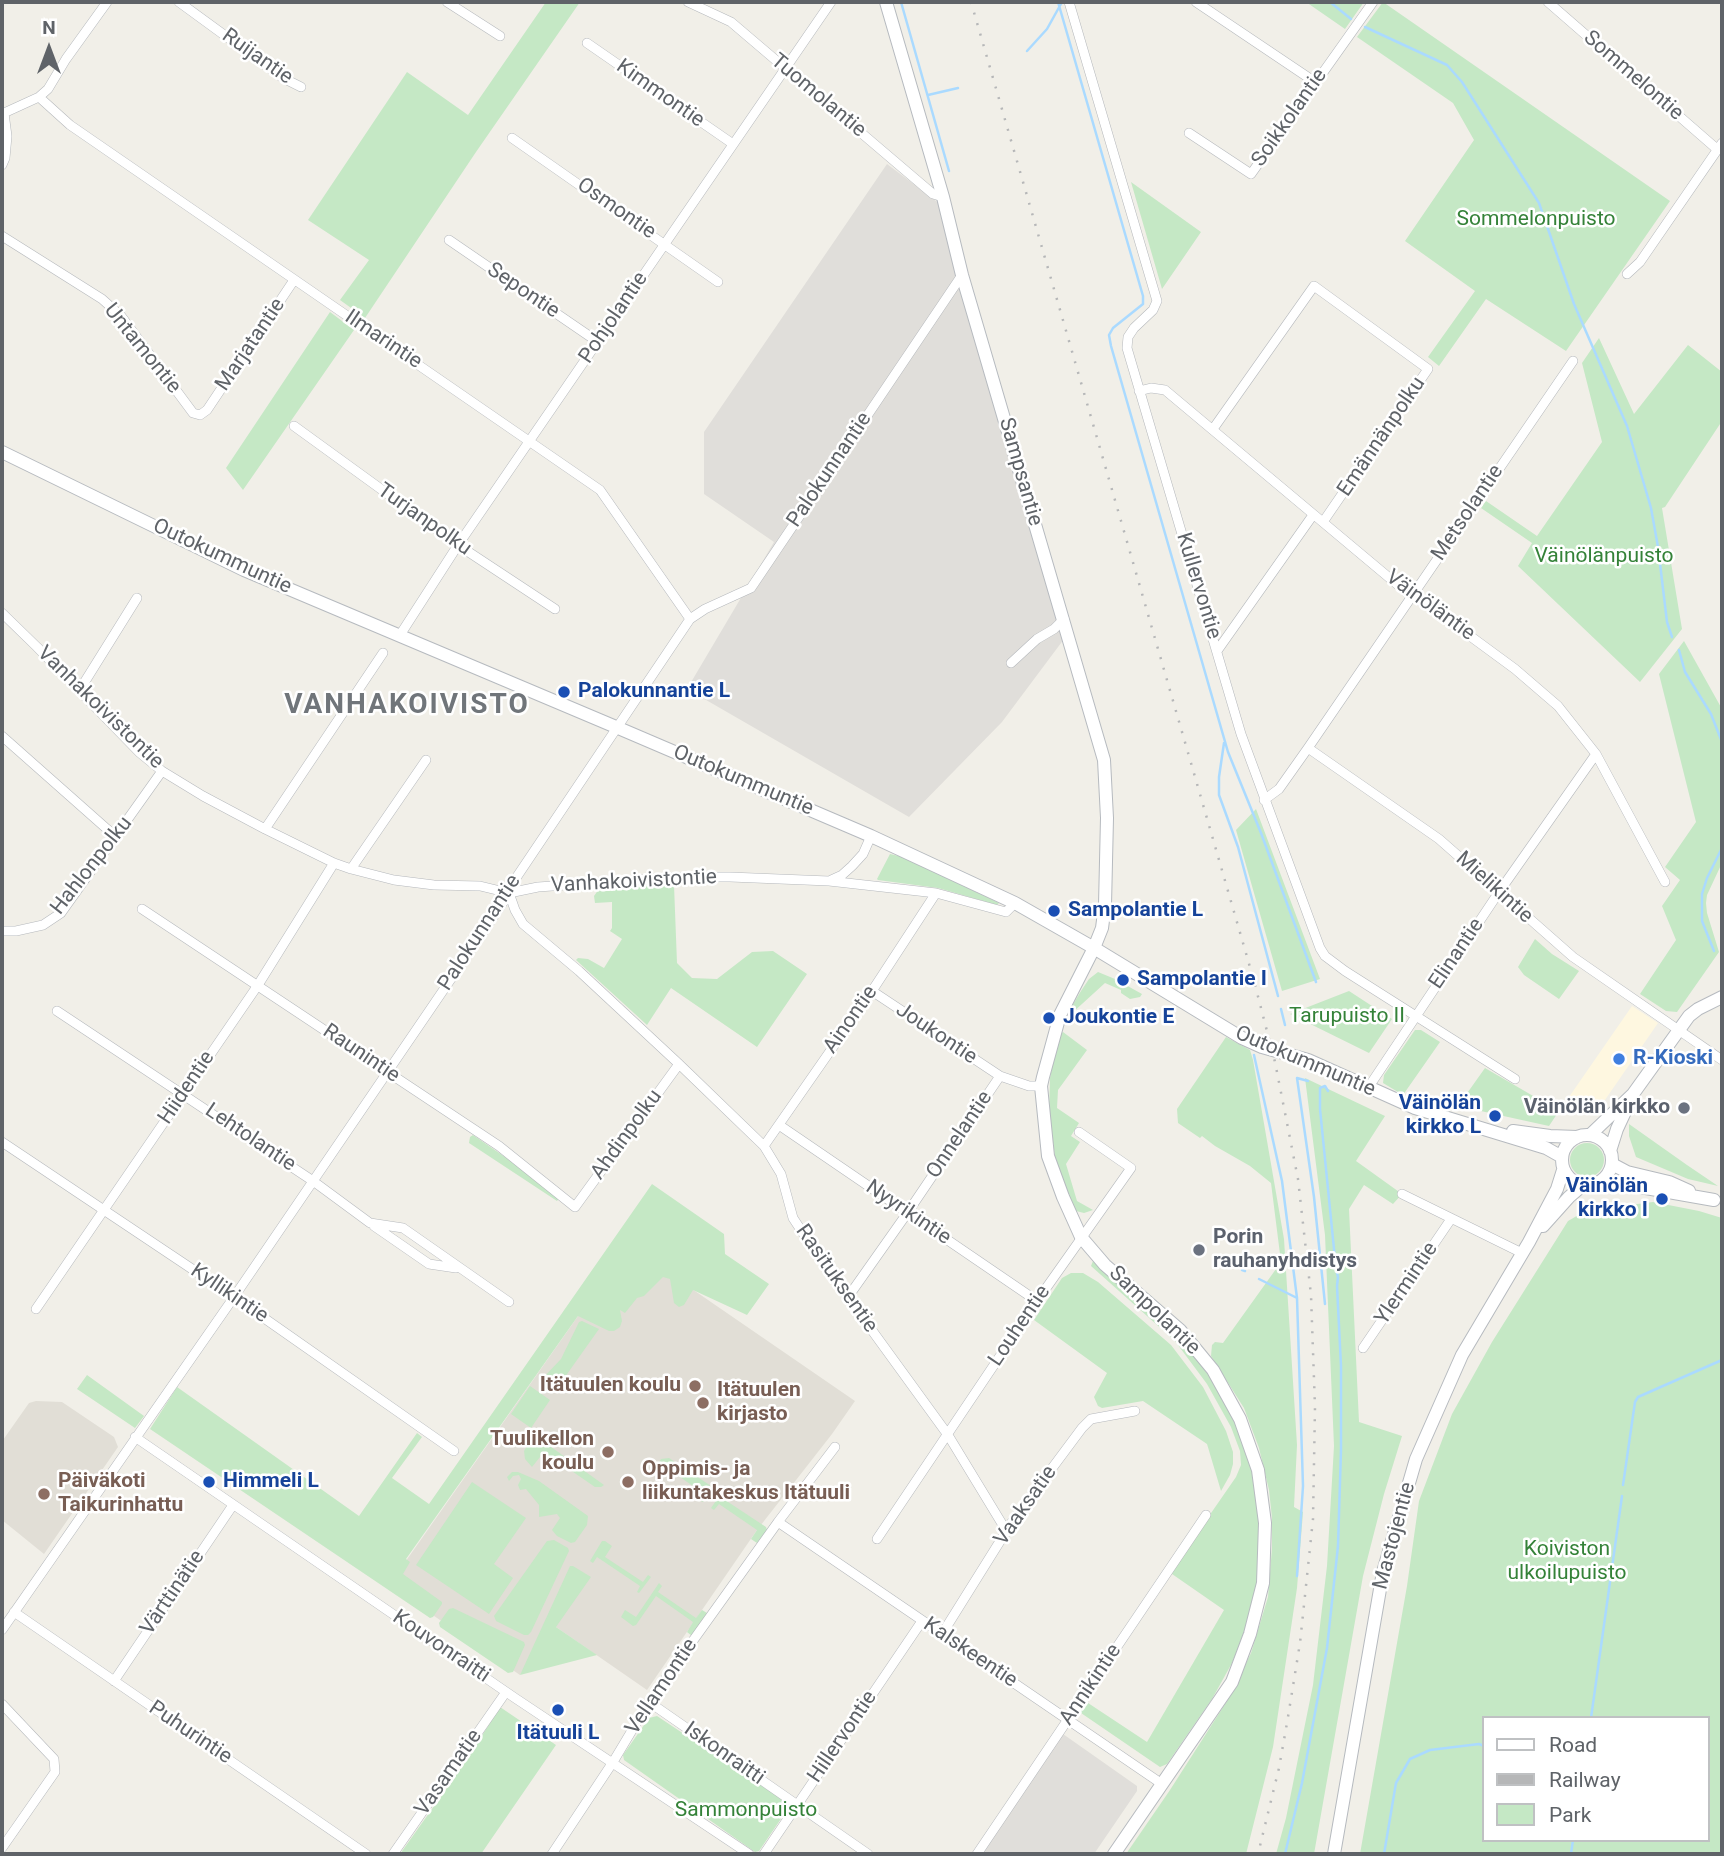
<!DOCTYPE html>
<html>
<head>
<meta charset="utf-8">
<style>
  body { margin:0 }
  #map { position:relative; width:1724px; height:1856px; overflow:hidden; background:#f1efe8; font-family:Roboto,sans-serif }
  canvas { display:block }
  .frame { position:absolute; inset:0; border:4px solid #5f6368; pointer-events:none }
  .legend { position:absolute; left:1482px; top:1716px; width:228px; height:126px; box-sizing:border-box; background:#fff; border:2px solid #bfc1c3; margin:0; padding:9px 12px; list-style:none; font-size:21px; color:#5f6368 }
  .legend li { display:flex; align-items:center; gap:14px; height:35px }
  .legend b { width:35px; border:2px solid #bfc1c3 }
  .north { position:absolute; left:14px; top:14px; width:70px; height:70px; -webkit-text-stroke:5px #fff; paint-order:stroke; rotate:0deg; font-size:19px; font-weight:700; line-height:28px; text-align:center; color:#5f6368 }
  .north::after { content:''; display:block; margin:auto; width:24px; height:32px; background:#5f6368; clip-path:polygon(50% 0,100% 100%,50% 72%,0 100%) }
</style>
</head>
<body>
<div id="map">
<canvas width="1724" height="1856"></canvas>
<div class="frame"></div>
<ul class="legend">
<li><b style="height:9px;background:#fff"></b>Road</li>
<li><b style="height:9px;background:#b6b7b8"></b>Railway</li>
<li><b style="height:19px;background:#c5e8c5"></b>Park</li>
</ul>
<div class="north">N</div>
</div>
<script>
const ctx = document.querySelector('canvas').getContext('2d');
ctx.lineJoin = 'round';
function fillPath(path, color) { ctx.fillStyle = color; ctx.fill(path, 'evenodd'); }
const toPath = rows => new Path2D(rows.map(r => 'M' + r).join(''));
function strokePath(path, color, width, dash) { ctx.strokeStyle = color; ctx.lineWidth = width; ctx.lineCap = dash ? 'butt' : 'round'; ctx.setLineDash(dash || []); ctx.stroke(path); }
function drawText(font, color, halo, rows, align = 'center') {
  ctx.font = font + ' Roboto,sans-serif'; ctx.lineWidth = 5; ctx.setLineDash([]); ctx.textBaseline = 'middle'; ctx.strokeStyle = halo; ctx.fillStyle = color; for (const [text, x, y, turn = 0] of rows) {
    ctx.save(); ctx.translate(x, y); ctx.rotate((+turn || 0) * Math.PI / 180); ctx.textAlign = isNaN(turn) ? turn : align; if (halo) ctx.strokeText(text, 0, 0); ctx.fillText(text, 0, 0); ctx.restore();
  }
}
fillPath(toPath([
  [1632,1006,1658,1023,1596,1113,1569,1097]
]), '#fef7e0');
fillPath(toPath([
  [887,164,940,204,1064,639,1002,722,909,817,687,689,774,542,704,494,704,432],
  [1063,1734,1137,1786,1137,1791,1094,1854,982,1854]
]), '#e0deda');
fillPath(toPath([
  [628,1245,855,1401,832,1434,757,1530,647,1690,556,1627,520,1675,389,1585],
  [36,1401,62,1402,114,1437,118,1447,44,1554,2,1520,3,1440,29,1403]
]), '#e1ded6');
fillPath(toPath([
  [546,2,580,2,476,152,365,318,340,300,369,260,308,220,407,72,468,115],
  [1306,2,1364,2,1345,29],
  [1383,2,1670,201,1566,351,1486,299,1439,366,1428,357,1475,291,1405,241,1474,140,1453,103,1357,37],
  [1131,182,1201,232,1162,289],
  [330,312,354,330,243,490,226,468],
  [1599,338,1634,414,1688,345,1722,372,1722,421,1665,507,1662,508,1682,629,1640,682,1518,566,1532,543,1481,508,1486,501,1537,536,1602,442,1582,363],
  [1684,641,1722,709,1722,863,1707,895,1706,903,1707,913,1719,952,1677,1012,1666,1011,1640,994,1676,940,1662,906,1680,880,1665,867,1696,822,1659,674],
  [1256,809,1320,979,1282,991,1236,830],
  [890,854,903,857,999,903,997,905,938,888,878,880,877,879],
  [674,885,677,963,692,978,717,979,752,952,773,951,807,974,757,1047,671,988,647,1025,576,960,578,958,588,959,604,968,622,939,610,931,612,928,612,902,595,903,594,896,599,889],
  [1535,939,1552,954,1579,971,1559,999,1524,975,1518,967],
  [1098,972,1115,979,1142,994,1140,997,1130,999,1121,993,1121,990,1105,983,1071,1014,1069,1011,1081,991,1089,979],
  [1349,991,1392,1019,1369,1053,1290,1014],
  [1415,1030,1421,1030,1440,1042,1403,1095,1383,1083,1384,1075],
  [1063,1032,1087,1050,1058,1090,1057,1108,1079,1123,1071,1136,1080,1142,1066,1164,1077,1201,1093,1210,1084,1213,1076,1211,1070,1202,1056,1164,1049,1113,1050,1078,1056,1046,1060,1034],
  [1226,1037,1250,1050,1253,1060,1284,1239,1297,1445,1294,1507,1303,1512,1297,1588,1273,1747,1246,1854,1126,1854,1170,1790,1227,1701,1251,1653,1268,1597,1272,1548,1272,1518,1269,1490,1259,1448,1244,1408,1211,1356,1212,1345,1215,1342,1223,1343,1281,1262,1271,1183,1250,1166,1215,1146,1202,1136,1200,1138,1178,1123,1177,1109],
  [1485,1068,1559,1111,1549,1126,1458,1106],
  [1305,1078,1385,1116,1356,1161,1402,1194,1393,1204,1364,1185,1349,1209,1359,1422,1402,1436,1384,1494,1363,1576,1314,1854,1276,1854,1286,1818,1313,1685,1327,1566,1334,1446,1325,1235],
  [1629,1124,1687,1165,1718,1186,1688,1179,1636,1157,1629,1136],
  [473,1135,521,1168,559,1198,557,1201,469,1143,470,1137],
  '1570 1160a17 17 0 1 1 34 0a17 17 0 1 1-34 0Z',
  [652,1184,724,1234,725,1254,769,1284,747,1315,693,1290,684,1305,679,1307,674,1303,670,1279,663,1277,644,1296,637,1298,625,1313,620,1310,622,1321,620,1327,614,1331,609,1331,578,1316,406,1559,410,1562,403,1574,442,1602,442,1604,433,1617,430,1618,150,1429,177,1387,359,1516,417,1433,422,1437,392,1478,429,1504],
  [1653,1202,1699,1211,1722,1218,1722,1854,1360,1854,1407,1586,1419,1501,1452,1414,1492,1342,1568,1221,1587,1210,1605,1206,1622,1206],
  [1484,1718,1708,1718,1708,1840,1484,1840],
  [1095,1260,1182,1341,1211,1378,1236,1423,1252,1469,1260,1529,1258,1577,1246,1629,1232,1663,1212,1699,1167,1764,1160,1767,1081,1713,1080,1710,1085,1701,1147,1742,1224,1610,1172,1574,1173,1568,1236,1477,1241,1465,1240,1451,1231,1427,1207,1384,1175,1341,1091,1266,1093,1261],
  [1071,1273,1083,1273,1098,1282,1171,1345,1203,1387,1226,1431,1233,1452,1233,1464,1230,1475,1221,1491,1207,1444,1143,1401,1102,1408,1098,1406,1094,1397,1107,1373,1034,1320,1062,1278],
  [582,1321,599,1329,555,1391,541,1383,541,1380,561,1359,579,1322],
  [87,1375,144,1416,135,1428,77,1389],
  [530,1386,550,1400,531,1428,511,1414],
  [535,1433,546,1441,547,1444,604,1485,601,1487,595,1487,544,1452,532,1467,525,1459,524,1451],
  [669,1458,711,1486,712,1489,703,1502,699,1500,703,1493,667,1468,662,1474,655,1469,661,1459],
  [512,1472,518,1472,539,1481,588,1516,587,1525,575,1542,571,1543,557,1536,552,1530,560,1518,557,1514,539,1517,539,1505,526,1489,520,1490,518,1485,521,1479,519,1475,513,1476,509,1481,507,1477],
  [472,1482,526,1518,494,1564,513,1578,489,1614,416,1565],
  [718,1498,722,1498,766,1527,767,1530,757,1543,751,1539,757,1530,719,1504,714,1510,711,1508],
  [554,1540,568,1548,569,1551,531,1632,528,1635,524,1635,496,1621,494,1616,547,1541],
  [602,1541,605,1541,612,1546,605,1557,643,1582,648,1575,651,1577,639,1593,637,1592,640,1586,597,1557,593,1563,590,1561],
  [570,1566,573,1566,591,1577,556,1627,597,1655,520,1675],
  [659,1583,662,1586,658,1592,696,1618,702,1610,707,1613,692,1636,687,1632,693,1622,656,1596,636,1625,633,1626,621,1617,625,1610,636,1617],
  [453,1608,524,1642,525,1645,513,1672,508,1673,440,1627,439,1623,449,1609],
  [500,1707,556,1745,481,1854,400,1854,466,1761],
  [657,1716,789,1804,789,1807,759,1851,755,1852,624,1760,623,1755,649,1718]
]), '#c5e8c5');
strokePath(toPath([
  [901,2,949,171],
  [1058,2,1143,296,1143,304,1113,328,1109,335,1111,346,1228,752,1261,833,1316,982],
  [1330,2,1351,19],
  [1365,27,1447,65,1462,82,1539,203,1574,304,1627,426,1651,508,1658,547,1667,622,1672,637],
  [1027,51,1047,29,1062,2],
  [928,95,958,88],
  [1679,650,1685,672,1711,714,1722,742],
  [1224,743,1219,777,1219,795,1238,847,1278,996],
  [1714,951,1702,921,1702,894,1707,878,1722,848],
  [1281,1009,1285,1025],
  [1254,1055,1282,1181,1297,1298,1303,1486,1297,1576],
  [1308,1081,1297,1078,1314,1197,1325,1304],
  [1242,1270,1245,1271],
  [1259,1279,1297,1298],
  [1623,1485,1635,1402,1638,1397,1722,1360],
  [1591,1718,1622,1496],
  [1285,1854,1302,1783,1327,1648,1338,1546,1341,1450,1341,1366,1337,1286,1338,1277,1336,1269,1320,1109,1320,1088,1325,1086,1328,1091],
  [1384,1854,1396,1783,1410,1759,1430,1750,1479,1744,1484,1746],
  [1571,1854,1573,1840]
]), '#aadaff', 2.5);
const street = toPath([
  [179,2,283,78,301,87],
  [447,2,500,36],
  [688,2,731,22,933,194,943,197],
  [1069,2,1157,301,1153,310,1134,328,1128,337,1127,348,1241,734,1320,948,1325,956,1345,971,1515,1079],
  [1196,2,1315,82],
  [1548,2,1718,150],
  [587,43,733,144],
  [39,97,70,125,600,490,690,619],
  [1189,133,1251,174,1373,2],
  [512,138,718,282],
  [2,165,5,158,7,136,4,113,39,97,48,89,66,59,107,2],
  [2,236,102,299,121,316,193,413,200,415,207,410,294,280],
  [449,240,598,342],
  [1627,274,1640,262,1722,143],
  [1139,391,1151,388,1165,390,1411,596,1432,608,1515,669,1558,706,1596,754,1665,882],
  [294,426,458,545,555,609],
  [1213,429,1314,286,1428,369,1323,522],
  [2,613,37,647,140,753,162,771,203,796,265,829,334,863,351,869,394,880,434,885,480,886,509,893,538,887,680,877,730,877,829,881,936,893,1006,912,1015,903],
  [400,635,458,545,831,2],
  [1217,651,1313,515],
  [1011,663,1037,639,1054,629,1064,619],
  [79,691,137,598],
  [2,736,116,837],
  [1308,748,1439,839,1573,957,1722,1060],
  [1264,800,1279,789,1308,748,1573,361],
  [265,829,383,653],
  [351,869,426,760],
  [831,880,842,875,852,866,863,854,871,836],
  [509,893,515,910,523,924,579,971,679,1064,764,1146,781,1174,793,1218,818,1256,948,1435,1007,1532],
  [142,909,499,1146,575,1207,679,1064],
  [2,931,16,931,43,925,61,913,162,771],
  [872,991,1000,1076,1029,1086,1041,1086],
  [57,1011,313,1181,370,1223,403,1228,509,1302],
  [1368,1088,1499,892,1596,754],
  [779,1125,1037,1301],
  [2,1142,234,1297,454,1451],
  [764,1146,872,991,936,893],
  [1402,1194,1522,1253],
  [374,1226,429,1264,456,1268],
  [848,1297,908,1212,1000,1076],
  [36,1309,258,985,334,863],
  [1363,1348,1451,1219],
  [135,1437,515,1698,749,1854],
  [778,1522,1162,1784],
  [877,1539,1037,1301,1131,1168,1079,1132],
  [14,1612,366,1854],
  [2,1630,234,1297,498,910,509,893,516,878,690,619,705,609,751,588,962,275],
  [942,1634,1012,1522,1082,1428,1091,1419,1135,1411],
  [114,1681,233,1505],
  [649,1702,868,1854],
  [2,1704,54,1759,55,1772,2,1848],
  [393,1854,506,1692],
  [552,1854,613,1762,649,1702,778,1522,835,1447],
  [764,1854,922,1621],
  [977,1854,1206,1515]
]);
const secondary = toPath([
  [886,2,943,197,962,275,1104,760,1107,818,1105,905,1102,928,1094,948,1060,1015,1043,1077,1041,1086,1048,1156,1063,1197,1081,1237,1105,1265,1180,1330,1213,1370,1240,1419,1258,1470,1265,1523,1263,1583,1250,1634,1232,1682,1114,1854],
  [2,452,244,570,616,727,871,836,1015,903,1094,948,1242,1038,1262,1047,1308,1060,1415,1108,1546,1148,1562,1157],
  [1513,1131,1550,1136,1577,1137],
  '1562 1160a25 25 0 1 1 50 0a25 25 0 1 1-50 0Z',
  [1590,1135,1633,1094,1689,1016,1698,1009,1722,997],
  [1610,1151,1617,1129,1630,1101],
  [1612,1164,1627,1172,1669,1182,1689,1191],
  [1597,1184,1623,1184,1714,1200],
  [1543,1226,1569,1197,1583,1185],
  [1334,1854,1383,1572,1416,1459,1462,1355,1529,1242,1557,1189,1563,1170]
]);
strokePath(street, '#b5b8bc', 10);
strokePath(secondary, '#b6babf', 14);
strokePath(street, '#fff', 9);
strokePath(secondary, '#fff', 12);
strokePath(toPath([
  [971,2,1254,981,1275,1062,1298,1179,1311,1295,1315,1407,1313,1519,1300,1643,1287,1723,1279,1768,1258,1854]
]), '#b6b7b8', 2.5, [2, 9]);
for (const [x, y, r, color] of [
  [564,692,7,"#1a4fb4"],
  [1054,911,7,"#1a4fb4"],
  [1123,980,7,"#1a4fb4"],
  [1049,1018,7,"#1a4fb4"],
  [1619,1059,7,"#3f7fe0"],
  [1684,1108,7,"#6b7280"],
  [1495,1116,7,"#1a4fb4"],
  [1662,1199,7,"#1a4fb4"],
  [1199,1250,7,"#6b7280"],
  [695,1386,7,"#8d6e63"],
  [703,1403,7,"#8d6e63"],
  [608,1452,7,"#8d6e63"],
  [209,1482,7,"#1a4fb4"],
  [628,1482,7,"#8d6e63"],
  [44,1494,7,"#8d6e63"],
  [558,1710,7,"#1a4fb4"]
]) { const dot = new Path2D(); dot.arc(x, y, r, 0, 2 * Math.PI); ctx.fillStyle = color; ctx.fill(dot); strokePath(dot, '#fff', 2.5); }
drawText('21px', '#5f6368', '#fff', [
  ["Ruijantie",257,57,35],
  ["Sommelontie",1633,76,41],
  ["Kimmontie",660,94,35],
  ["Tuomolantie",818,96,40],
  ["Soikkolantie",1290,118,-55],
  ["Osmontie",616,209,35],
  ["Sepontie",523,291,34],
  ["Pohjolantie",614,318,-56],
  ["Ilmarintie",383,340,34],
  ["Marjatantie",251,345,-56],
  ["Untamontie",142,349,51],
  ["Emännänpolku",1382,437,-56],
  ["Palokunnantie",830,470,-56],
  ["Sampsantie",1020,472,74],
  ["Metsolantie",1468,513,-56],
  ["Turjanpolku",424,520,35],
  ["Outokummuntie",222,557,25],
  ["Kullervontie",1198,586,73],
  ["Väinöläntie",1430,606,36],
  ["Vanhakoivistontie",100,708,44],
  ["Outokummuntie",743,781,23],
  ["Hahlonpolku",92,866,-52],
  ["Vanhakoivistontie",634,882,-3],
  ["Mielikintie",1494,888,42],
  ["Palokunnantie",480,933,-57],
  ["Elinantie",1457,954,-56],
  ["Ainontie",851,1020,-55],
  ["Joukontie",936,1034,34],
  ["Raunintie",361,1054,34],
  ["Outokummuntie",1305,1062,23],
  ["Hiidentie",187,1088,-56],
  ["Ahdinpolku",627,1135,-54],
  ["Onnelantie",960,1135,-56],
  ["Lehtolantie",250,1138,34],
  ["Nyyrikintie",908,1213,34],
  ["Rasituksentie",836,1279,55],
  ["Ylermintie",1407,1284,-56],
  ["Kyllikintie",229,1294,34],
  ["Sampolantie",1154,1311,44],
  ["Louhentie",1020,1326,-56],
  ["Vaaksatie",1026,1506,-55],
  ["Mastojentie",1395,1536,-75],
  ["Värttinätie",173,1593,-56],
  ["Kouvonraitti",441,1647,34],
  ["Kalskeentie",970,1653,34],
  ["Annikintie",1091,1685,-56],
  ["Vellamontie",662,1687,-56],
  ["Puhurintie",190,1733,34],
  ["Hillervontie",843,1737,-56],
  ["Iskonraitti",724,1754,35],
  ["Vasamatie",449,1773,-55]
]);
drawText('21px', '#348238', '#fff', [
  ["Sommelonpuisto",1536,220],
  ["Väinölänpuisto",1604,557],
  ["Tarupuisto II",1347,1017],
  ["Koiviston",1567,1550],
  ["ulkoilupuisto",1567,1574],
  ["Sammonpuisto",746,1811]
]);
drawText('bold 21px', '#164399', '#fff', [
  ["Palokunnantie L",578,692],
  ["Sampolantie L",1068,911],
  ["Sampolantie I",1137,980],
  ["Joukontie E",1063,1018],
  ["Väinölän",1481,1104,"right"],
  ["kirkko L",1481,1128,"right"],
  ["Väinölän",1648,1187,"right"],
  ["kirkko I",1648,1211,"right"],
  ["Himmeli L",223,1482],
  ["Itätuuli L",558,1734,"center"]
], 'left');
drawText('bold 21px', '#366cbe', '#fff', [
  ["R-Kioski",1633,1059]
], 'left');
drawText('bold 21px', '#5b616d', '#fff', [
  ["Väinölän kirkko",1670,1108],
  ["Porin",1213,1238,"left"],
  ["rauhanyhdistys",1213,1262,"left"]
], 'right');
drawText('bold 21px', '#785e54', '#fff', [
  ["Itätuulen koulu",681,1386,"right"],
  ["Itätuulen",717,1391],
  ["kirjasto",717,1415],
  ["Tuulikellon",594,1440,"right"],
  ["koulu",594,1464,"right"],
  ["Oppimis- ja",642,1470],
  ["liikuntakeskus Itätuuli",642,1494],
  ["Päiväkoti",58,1482],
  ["Taikurinhattu",58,1506]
], 'left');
ctx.letterSpacing = '2px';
drawText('bold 28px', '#70757a', '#fff', [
  ["VANHAKOIVISTO",407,706]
]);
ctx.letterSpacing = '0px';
</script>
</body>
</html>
